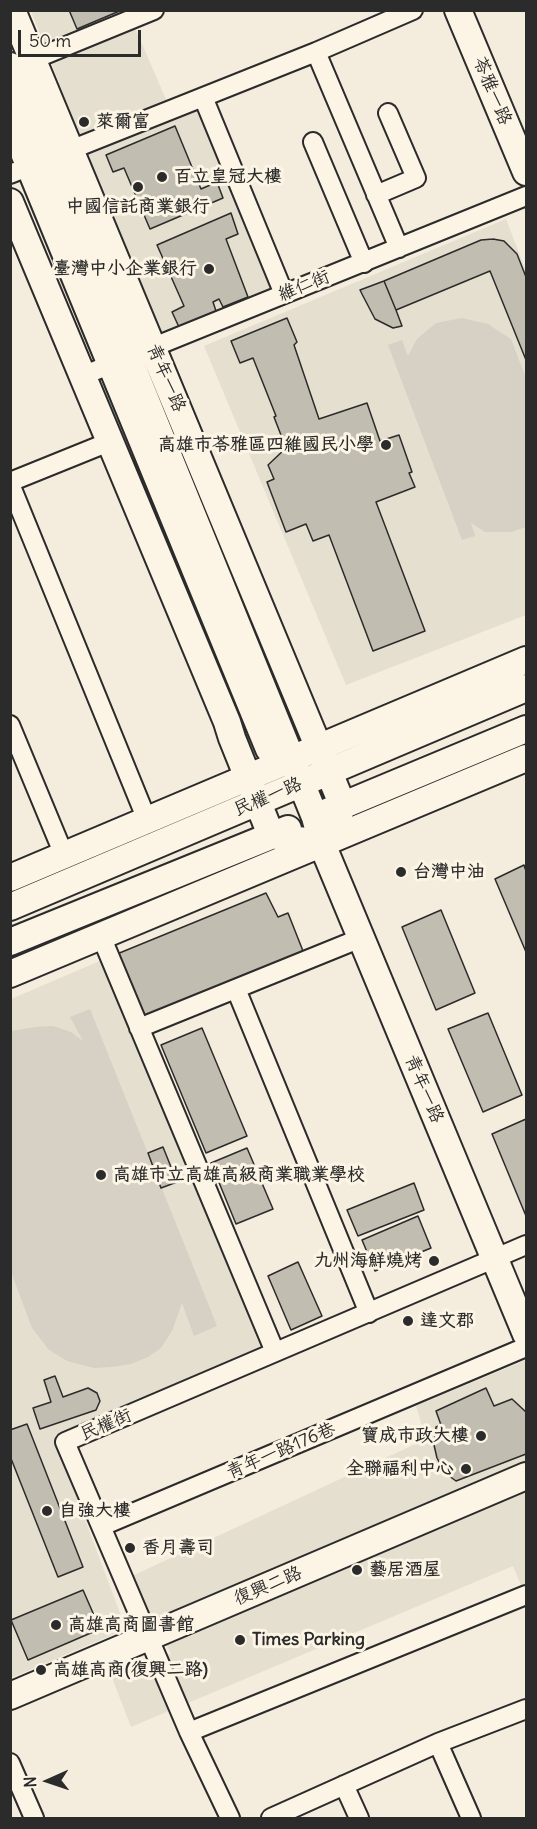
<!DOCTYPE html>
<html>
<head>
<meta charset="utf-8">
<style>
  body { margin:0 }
  #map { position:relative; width:537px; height:1829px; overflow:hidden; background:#f4edde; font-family:Delius,sans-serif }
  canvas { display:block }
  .frame { position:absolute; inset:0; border:12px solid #2b2b2b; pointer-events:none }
  .north { position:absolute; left:18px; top:1751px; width:60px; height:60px; -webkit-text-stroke:4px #fcf5e5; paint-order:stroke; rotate:267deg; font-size:16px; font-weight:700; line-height:24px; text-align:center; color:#2b2b2b }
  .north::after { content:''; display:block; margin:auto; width:21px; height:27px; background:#2b2b2b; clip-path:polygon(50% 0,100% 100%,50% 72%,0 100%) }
  .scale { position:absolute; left:18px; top:30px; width:123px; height:27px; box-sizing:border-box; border:3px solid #2b2b2b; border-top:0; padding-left:8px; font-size:18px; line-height:21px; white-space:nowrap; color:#2b2b2b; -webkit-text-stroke:4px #fcf5e5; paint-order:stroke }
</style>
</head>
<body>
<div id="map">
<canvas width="537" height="1829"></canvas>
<div class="frame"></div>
<div class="north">N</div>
<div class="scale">50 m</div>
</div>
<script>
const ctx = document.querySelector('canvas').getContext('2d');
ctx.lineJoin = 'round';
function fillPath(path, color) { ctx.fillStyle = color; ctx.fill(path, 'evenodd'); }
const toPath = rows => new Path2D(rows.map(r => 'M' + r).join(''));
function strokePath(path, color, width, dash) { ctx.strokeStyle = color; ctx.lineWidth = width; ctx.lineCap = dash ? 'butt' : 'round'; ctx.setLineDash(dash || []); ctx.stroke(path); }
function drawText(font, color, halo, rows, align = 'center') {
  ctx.font = font + ' Delius,"LXGW WenKai TC",sans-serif'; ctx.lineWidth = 6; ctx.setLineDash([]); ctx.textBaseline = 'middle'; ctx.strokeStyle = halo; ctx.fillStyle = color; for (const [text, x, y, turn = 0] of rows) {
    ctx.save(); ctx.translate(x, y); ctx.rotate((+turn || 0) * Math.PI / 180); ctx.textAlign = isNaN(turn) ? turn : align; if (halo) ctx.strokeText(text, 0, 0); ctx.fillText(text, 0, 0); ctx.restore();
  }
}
fillPath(toPath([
  [31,11,165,11,133,23,174,118,198,109,275,293,157,333],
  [506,219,526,271,526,615,346,685,204,346],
  [102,960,264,1351,55,1440,126,1629,11,1678,11,999],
  [526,1360,526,1597,513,1566,131,1727,111,1675,171,1654,132,1576,426,1439,416,1406]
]), '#e5dfd0');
fillPath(toPath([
  [462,318,488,324,511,339,526,378,526,527,511,532,485,532,471,523,475,536,462,540,388,345,402,340,408,356,417,339,436,323],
  [90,1009,217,1326,194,1336,182,1303,172,1331,161,1348,148,1357,131,1364,112,1367,94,1368,67,1361,49,1350,32,1328,11,1272,11,1031,35,1027,53,1026,71,1032,83,1041,70,1017]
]), '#d6d1c4');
const building = toPath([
  [69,10,122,10,77,29,69,10],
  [175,126,201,189,217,182,223,198,150,229,124,168,113,172,106,155,175,126],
  [231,213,238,234,226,239,248,297,223,307,219,299,213,302,216,311,179,327,172,312,184,306,157,245,231,213],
  [493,239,504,241,517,254,526,277,526,360,490,271,396,310,384,281,481,240,493,239],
  [384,281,396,310,402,326,393,328,375,319,363,296,360,290,384,281],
  [287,318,297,342,294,345,319,419,367,403,380,441,399,435,412,472,409,473,415,487,376,502,425,631,373,651,329,535,313,541,306,524,286,532,267,482,274,479,268,465,286,448,274,417,276,416,253,358,240,363,231,341,287,318],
  [524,865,526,871,526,952,495,879,524,865],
  [266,893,278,917,288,913,303,951,142,1018,117,954,266,893],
  [441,910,475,993,436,1010,402,927,441,910],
  [488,1013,522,1095,483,1112,448,1029,488,1013],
  [202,1028,247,1136,206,1153,161,1045,202,1028],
  [526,1119,526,1216,492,1134,526,1119],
  [163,1147,177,1182,161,1188,148,1153,163,1147],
  [247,1148,273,1209,236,1224,211,1163,247,1148],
  [414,1183,424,1210,358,1236,347,1210,414,1183],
  [418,1216,431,1248,375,1271,362,1240,418,1216],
  [298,1262,322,1316,291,1330,268,1276,298,1262],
  [55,1376,63,1397,88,1388,97,1393,100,1401,96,1410,40,1429,33,1408,51,1402,44,1380,55,1376],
  [486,1388,494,1406,512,1399,526,1412,526,1454,456,1481,445,1473,437,1458,434,1445,436,1427,441,1425,436,1411,486,1388],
  [27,1424,83,1567,58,1577,10,1456,10,1430,27,1424],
  [83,1590,100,1629,28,1660,11,1620,83,1590]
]);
fillPath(building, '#c2bdb1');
strokePath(building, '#2b2b2b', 1.5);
const street = toPath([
  [316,52,399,248],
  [32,60,154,10],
  [203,97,284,294],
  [313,142,364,263],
  [10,174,316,52,413,10],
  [376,195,416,178,388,113],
  [82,376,526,196],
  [10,482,109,442],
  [10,484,147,820],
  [10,725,64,855],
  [101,936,275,1352],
  [236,989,369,1313],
  [139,1028,361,938],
  [102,1526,526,1347],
  [189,1732,526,1595],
  [438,1743,471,1818],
  [10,1763,34,1818],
  [344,1785,359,1818],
  [230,1818,189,1732,65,1442,526,1245],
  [271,1818,438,1743,526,1709]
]);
const secondary = toPath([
  [12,10,343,806,322,844],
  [458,10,526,172],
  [10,66,315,817,322,844,526,1334],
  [10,119,269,749],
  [10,202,227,722,232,738,271,835,322,844],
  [327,812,526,729],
  [10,878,526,660],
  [10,907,526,688],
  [10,942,288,829],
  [10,974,526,758],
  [10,1696,526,1476]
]);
strokePath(street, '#2b2b2b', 22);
strokePath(secondary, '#2b2b2b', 30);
strokePath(street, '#fcf5e5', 18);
strokePath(secondary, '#fcf5e5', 26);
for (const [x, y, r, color] of [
  [84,122,6,"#2b2b2b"],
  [162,177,6,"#2b2b2b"],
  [138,187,6,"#2b2b2b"],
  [209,269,6,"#2b2b2b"],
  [386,445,6,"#2b2b2b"],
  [401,872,6,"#2b2b2b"],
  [101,1175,6,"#2b2b2b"],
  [434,1261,6,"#2b2b2b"],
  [408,1321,6,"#2b2b2b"],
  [481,1436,6,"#2b2b2b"],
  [466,1469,6,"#2b2b2b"],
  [47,1511,6,"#2b2b2b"],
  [130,1548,6,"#2b2b2b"],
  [357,1570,6,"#2b2b2b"],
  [56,1625,6,"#2b2b2b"],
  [240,1640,6,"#2b2b2b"],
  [41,1670,6,"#2b2b2b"]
]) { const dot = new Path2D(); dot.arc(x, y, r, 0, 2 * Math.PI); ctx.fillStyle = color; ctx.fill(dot); strokePath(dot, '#fcf5e5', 2); }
drawText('18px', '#2b2b2b', '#fcf5e5', [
  ["苓雅一路",492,91,67],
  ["維仁街",304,286,-22],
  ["青年一路",166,378,67],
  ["民權一路",268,797,-23],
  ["青年一路",424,1089,67],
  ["民權街",106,1425,-23],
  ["青年一路176巷",281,1451,-23],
  ["復興二路",268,1586,-23]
]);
drawText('bold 18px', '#2b2b2b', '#fcf5e5', [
  ["萊爾富",96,122],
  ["百立皇冠大樓",174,177],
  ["中國信託商業銀行",138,207,"center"],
  ["臺灣中小企業銀行",197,269,"right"],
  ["高雄市苓雅區四維國民小學",374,445,"right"],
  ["台灣中油",413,872],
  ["高雄市立高雄高級商業職業學校",113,1175],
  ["九州海鮮燒烤",422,1261,"right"],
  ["達文郡",420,1321],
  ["寶成市政大樓",469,1436,"right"],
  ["全聯福利中心",454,1469,"right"],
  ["自強大樓",59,1511],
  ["香月壽司",142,1548],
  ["藝居酒屋",369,1570],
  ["高雄高商圖書館",68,1625],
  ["Times Parking",252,1640],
  ["高雄高商(復興二路)",53,1670]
], 'left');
</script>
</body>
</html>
